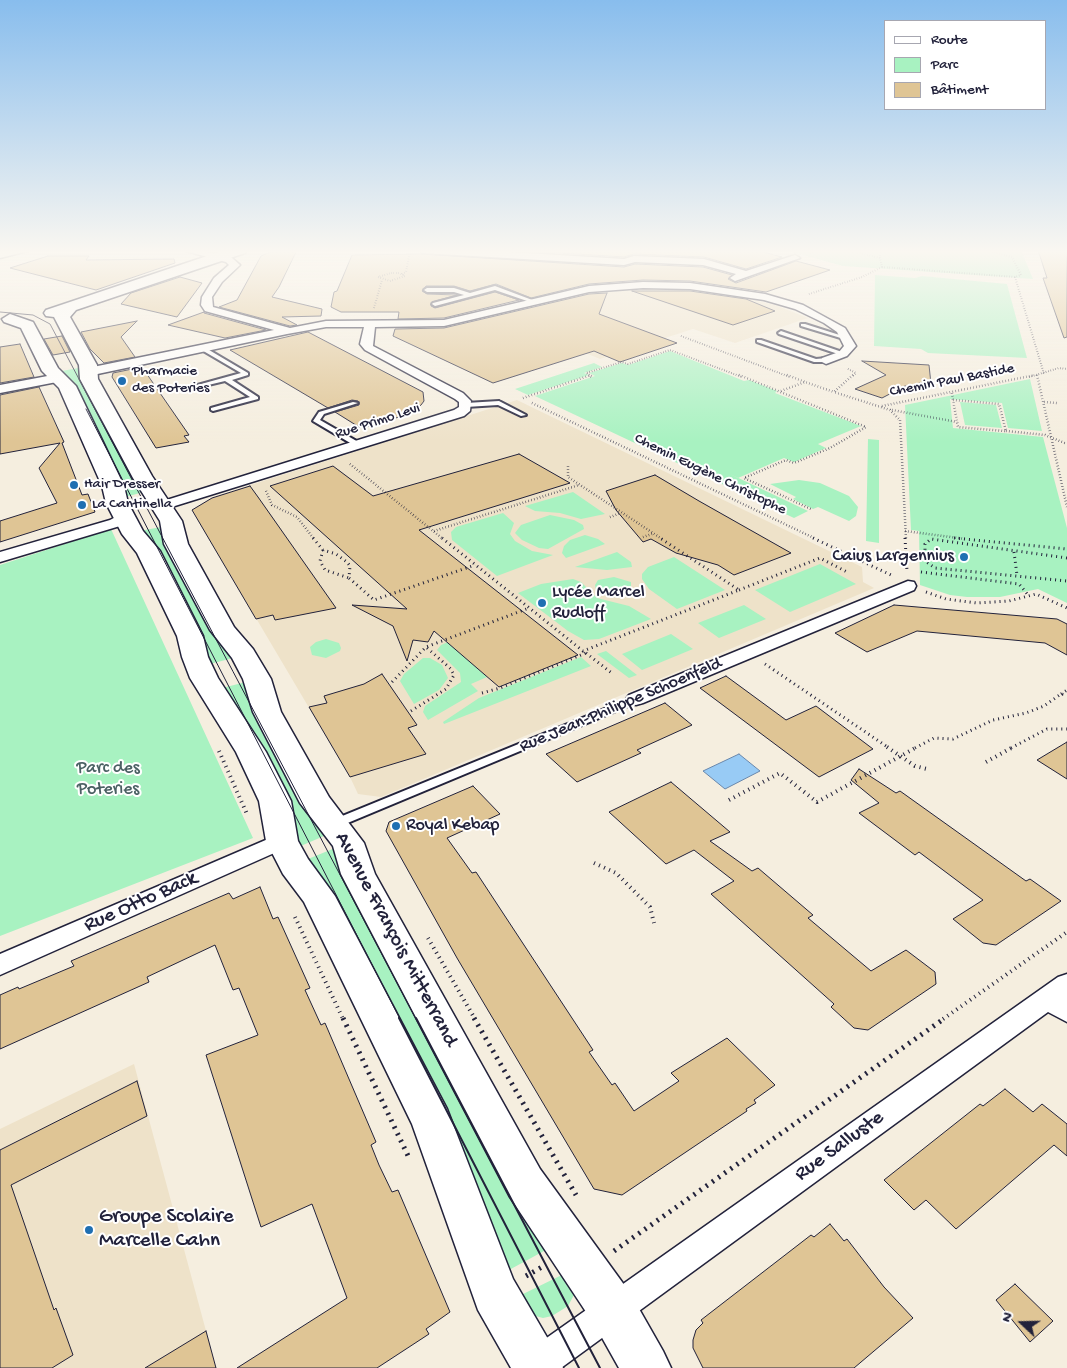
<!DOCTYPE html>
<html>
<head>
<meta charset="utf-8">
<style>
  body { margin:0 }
  #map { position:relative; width:1067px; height:1368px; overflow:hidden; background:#f5eedf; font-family:"Gochi Hand",sans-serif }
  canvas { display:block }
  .legend { position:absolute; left:884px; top:20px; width:162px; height:90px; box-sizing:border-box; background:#fff; border:1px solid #a7a7b1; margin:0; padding:6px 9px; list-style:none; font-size:15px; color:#22223b }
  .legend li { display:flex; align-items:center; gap:10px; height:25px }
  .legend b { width:25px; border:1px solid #a7a7b1 }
  .north { position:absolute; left:997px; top:1298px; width:50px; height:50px; -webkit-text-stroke:4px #fff; paint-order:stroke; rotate:291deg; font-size:14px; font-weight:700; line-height:20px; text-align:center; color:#22223b }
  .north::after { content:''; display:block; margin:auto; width:18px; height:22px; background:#22223b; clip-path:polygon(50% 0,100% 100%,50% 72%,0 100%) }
</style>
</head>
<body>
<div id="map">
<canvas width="1067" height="1368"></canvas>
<ul class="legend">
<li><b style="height:6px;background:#fff"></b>Route</li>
<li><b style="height:14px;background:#a8f2c1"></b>Parc</li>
<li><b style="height:14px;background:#dfc595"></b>Bâtiment</li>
</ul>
<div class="north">N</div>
</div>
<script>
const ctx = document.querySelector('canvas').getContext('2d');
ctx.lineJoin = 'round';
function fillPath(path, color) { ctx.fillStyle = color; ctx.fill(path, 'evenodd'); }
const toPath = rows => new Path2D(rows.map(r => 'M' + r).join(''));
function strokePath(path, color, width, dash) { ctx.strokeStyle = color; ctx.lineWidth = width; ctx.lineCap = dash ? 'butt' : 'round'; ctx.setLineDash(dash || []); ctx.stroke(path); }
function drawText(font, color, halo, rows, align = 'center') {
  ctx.font = font + ' "Gochi Hand",sans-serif'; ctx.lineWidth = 4; ctx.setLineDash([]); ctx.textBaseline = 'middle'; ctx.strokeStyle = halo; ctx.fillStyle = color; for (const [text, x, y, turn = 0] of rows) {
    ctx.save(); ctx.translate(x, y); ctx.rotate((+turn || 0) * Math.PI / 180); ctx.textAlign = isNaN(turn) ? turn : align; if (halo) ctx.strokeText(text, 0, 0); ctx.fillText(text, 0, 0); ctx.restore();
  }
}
fillPath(toPath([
  [661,288,738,296,775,305,808,318,735,343,693,329,600,359,498,317,583,294],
  [517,400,862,567,863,582,874,588,381,797,358,794,350,777,192,510,213,497],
  [134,1064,216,1368,0,1368,0,1129]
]), '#eee2c9');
fillPath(toPath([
  [785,250,1021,250,1033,279,843,266],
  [875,275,915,278,922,276,1007,284,1027,358,928,353,921,349,874,346],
  [670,351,744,381,749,380,777,391,775,393,861,426,818,444,826,448,794,462,784,458,738,478,730,474,808,511,794,518,535,396,595,376,589,373,622,363,628,365],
  [594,363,602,367,584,373,589,375,528,395,515,389],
  [84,367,147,491,122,498,56,372],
  [1030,379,1042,431,1008,428,1002,403,950,399,953,428,1043,437,1067,528,1067,603,1038,589,1000,597,967,597,950,595,920,585,919,531,911,530,905,405],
  [960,402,996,405,1002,428,965,425],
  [868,439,879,440,879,543,866,541],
  [799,480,820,483,849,496,858,507,856,516,849,521,818,507,813,509,793,499,796,497,770,484],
  [573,492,605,514,581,519,560,513,535,511,525,506],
  [503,513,514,523,510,534,515,541,532,551,553,555,497,576,452,540,451,532,456,527],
  [550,515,574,520,583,525,584,529,548,549,539,548,522,540,515,533,521,525],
  [167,526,237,657,206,665,139,531],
  [111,529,253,838,0,936,0,565],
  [585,535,598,539,605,544,566,558,562,553,564,546,570,540],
  [617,552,631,562,632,567,607,570,575,567],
  [674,557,725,590,677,609,649,589,642,579,642,574,648,567],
  [820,564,856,584,790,612,755,590],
  [614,577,631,582,631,593,622,597,614,596,601,594,596,590,595,585,598,580],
  [573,579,581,582,597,598,629,606,651,619,599,639,584,640,568,631,518,593,541,584],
  [744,605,766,619,719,638,698,623],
  [671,634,693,649,642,670,622,654],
  [326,639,339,643,341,648,340,651,326,658,312,655,310,647,316,642],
  [448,642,487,677,471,684,478,691,428,720,423,712,425,706,461,682,460,673,437,650,441,645],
  [606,651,637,675,629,678,597,654],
  [581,657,591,666,444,724,443,722,479,698],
  [423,658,430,658,442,665,448,678,439,690,414,704,400,681,404,674],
  [250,681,331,833,296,848,218,689],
  [340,846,555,1245,509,1270,303,861],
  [570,1271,575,1293,568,1306,552,1316,543,1318,532,1315,521,1295]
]), '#a8f2c1');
const water = toPath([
  [739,754,760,771,725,789,703,771,739,754]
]);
fillPath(water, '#98cbf5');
strokePath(water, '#6987ab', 1);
const building = toPath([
  [275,250,297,250,279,287,272,297,322,309,321,316,282,317,297,325,290,326,219,307,237,300,261,256,275,250],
  [513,250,756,250,782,257,746,269,704,257,634,254,624,257,513,250],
  [1038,250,1067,250,1067,337,1064,338,1043,278,1047,278,1038,250],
  [421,254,624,267,635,264,703,267,732,275,728,279,736,283,796,261,830,270,766,292,690,281,643,280,589,284,531,298,496,284,470,291,454,286,426,286,422,291,427,294,457,295,432,302,431,306,435,308,495,292,519,300,444,318,398,319,399,312,341,312,331,307,334,292,337,291,352,255,421,254],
  [48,256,89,256,86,260,174,259,175,263,96,290,10,268,48,256],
  [180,277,202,283,177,317,121,304,131,293,180,277],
  [632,291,690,291,746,299,775,311,733,325,632,291],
  [607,293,599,314,677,343,620,362,594,351,493,383,393,336,395,329,444,328,589,294,607,293],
  [204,312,204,313,266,330,225,338,168,325,204,312],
  [137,321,121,337,135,357,104,363,90,349,81,332,137,321],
  [308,332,423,392,424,401,421,405,412,413,366,427,359,427,335,412,359,405,358,401,352,400,328,408,230,350,308,332],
  [62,336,70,352,53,355,44,339,62,336],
  [20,344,34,377,0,383,0,347,20,344],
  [862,361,929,365,931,384,919,383,920,387,905,386,882,398,855,389,886,375,862,361],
  [142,367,189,435,184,436,189,442,156,448,112,377,113,373,142,367],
  [39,387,64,442,62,443,82,495,88,494,95,512,0,542,0,521,57,503,39,468,60,443,0,454,0,395,39,387],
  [519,454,570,483,419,530,578,655,499,687,434,631,428,642,413,640,407,661,393,626,352,605,407,609,270,486,333,466,373,496,519,454],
  [655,475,699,501,791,553,734,575,718,565,676,553,651,539,643,542,616,510,606,491,655,475],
  [250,486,258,497,336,608,275,620,273,615,256,619,192,510,212,498,250,486],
  [894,605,1057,619,1067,624,1067,655,1045,643,917,631,867,652,835,633,894,605],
  [382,674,417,725,408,728,426,754,350,777,309,707,327,703,324,696,364,684,382,674],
  [726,676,786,720,816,706,873,749,819,777,700,688,726,676],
  [665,703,692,725,637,750,641,753,577,782,546,754,665,703],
  [1067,742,1067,779,1037,760,1067,742],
  [859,769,896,793,900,791,1026,881,1030,879,1061,901,996,945,983,943,953,919,983,900,919,852,915,855,859,813,879,803,851,780,859,769],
  [671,782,730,832,710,841,752,871,758,868,813,915,808,918,871,971,906,950,935,972,936,984,868,1030,854,1028,831,1007,834,1004,711,894,734,881,694,850,666,864,609,812,671,782],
  [473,786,500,814,447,838,472,873,476,872,593,1050,589,1052,612,1085,615,1083,634,1111,679,1081,671,1073,727,1038,775,1085,754,1100,756,1103,746,1109,747,1111,622,1195,594,1189,457,958,386,831,389,822,473,786],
  [260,887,273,919,278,917,310,988,305,990,321,1025,325,1023,376,1142,371,1145,379,1165,392,1192,398,1190,450,1312,426,1329,429,1334,377,1368,237,1368,347,1298,312,1204,261,1227,206,1055,258,1035,239,988,233,990,215,945,147,977,149,982,0,1049,0,995,18,987,19,989,74,966,71,961,229,893,233,899,260,887],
  [137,1081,147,1116,11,1185,54,1310,56,1308,73,1355,52,1368,0,1368,0,1150,137,1081],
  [1005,1089,1033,1112,1042,1104,1067,1124,1067,1156,1054,1145,956,1229,926,1200,914,1210,884,1180,980,1104,983,1106,1005,1089],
  [830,1224,844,1241,847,1239,884,1287,913,1318,854,1368,703,1368,693,1348,693,1340,696,1330,703,1323,701,1320,811,1235,814,1237,830,1224],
  [1015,1284,1053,1321,1030,1342,996,1300,1015,1284],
  [206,1331,216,1368,145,1368,206,1331]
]);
fillPath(building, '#dfc595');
strokePath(building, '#22223b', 1);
const lane = toPath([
  [495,286,535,301,530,302,495,290,435,306,432,304,433,303,464,295,454,292,427,292,424,290,427,288,454,288,470,293,495,286],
  [801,324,805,324,849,338,844,339,801,326,801,324],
  [781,331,845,353,846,354,841,355,779,334,778,333,781,331],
  [757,340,761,340,816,359,826,358,829,360,826,362,814,362,757,342,757,340],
  [200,347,204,347,248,373,248,375,232,380,258,397,258,399,213,411,211,410,211,408,250,397,225,381,183,391,183,389,241,373,200,349,200,347],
  [499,401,526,415,521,416,498,405,466,407,463,405,466,403,499,401],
  [353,402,358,403,324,414,320,420,360,443,361,445,357,447,313,421,319,412,353,402],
  [636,696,640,697,641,699,640,701,338,827,330,827,328,824,330,821,636,696]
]);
const street = toPath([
  [10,250,32,250,0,258,0,252,10,250],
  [182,250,200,250,232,258,240,265,222,282,212,297,213,307,290,328,326,321,444,320,589,286,643,282,690,283,765,294,803,305,845,328,856,346,847,356,826,364,822,362,822,358,839,352,844,346,837,332,824,323,795,309,764,300,690,289,643,288,589,292,444,326,375,327,373,346,463,393,471,401,470,411,464,416,162,510,155,506,157,503,454,410,459,407,459,402,455,399,365,350,360,344,364,327,326,327,287,334,88,376,84,375,82,372,84,369,88,368,274,330,205,311,201,305,202,297,214,278,229,265,226,262,182,250],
  [419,250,476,250,624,259,634,256,704,259,746,271,795,255,800,258,735,281,730,278,736,274,703,265,635,262,624,265,423,253,419,250],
  [58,374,64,378,62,381,0,393,0,385,58,374],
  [125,512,133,517,120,526,0,562,0,552,110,520,125,512],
  [908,581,914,582,916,586,914,590,643,703,636,705,629,703,626,699,629,695,908,581],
  [282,833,290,836,293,841,290,846,0,975,0,954,282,833],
  [1067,974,1067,1022,1048,1012,561,1368,516,1368,521,1356,1058,977,1067,974]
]);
const secondary = toPath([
  [225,250,247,250,245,253,76,310,70,317,97,365,98,379,152,476,182,521,188,544,234,627,253,649,271,679,281,712,329,797,364,843,375,874,540,1169,630,1293,663,1351,671,1368,619,1368,596,1327,510,1197,341,874,333,846,300,803,253,712,243,679,232,658,210,630,164,544,160,521,133,478,80,379,79,365,54,317,46,316,44,313,46,310,225,250],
  [10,314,33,322,58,368,76,386,124,486,128,503,143,531,160,551,203,636,208,657,218,678,266,752,291,801,298,841,308,859,335,896,447,1109,513,1279,555,1351,563,1368,511,1368,478,1310,412,1124,304,902,283,874,266,841,259,801,236,752,190,678,182,657,177,636,137,553,122,534,106,503,102,486,59,388,42,371,21,328,4,322,2,319,10,314]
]);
strokePath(lane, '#22223b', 4);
strokePath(street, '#22223b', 3);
strokePath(secondary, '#22223b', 3);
strokePath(toPath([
  [880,250,880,258],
  [810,253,817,250],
  [882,267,1015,277,1021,275,1012,257,986,250],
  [391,273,399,273,405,276,390,281,378,277,391,273],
  [402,274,406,272,409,256],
  [1015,277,1044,374],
  [809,294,862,277,882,267,880,258,848,250],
  [374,308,382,280],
  [681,336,790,377],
  [848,369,856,373,852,377],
  [590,377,592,376,586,373,622,362,628,364,670,350,742,377],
  [1029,377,1059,368,1067,369]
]), '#22223b', 2, [0.5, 2]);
strokePath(toPath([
  [739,375,866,427,830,448,794,463,786,460,744,478,811,509],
  [787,375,805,382],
  [853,375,834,392,890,410,900,420,906,539],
  [1037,375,1067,507],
  [781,391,805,382,834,392],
  [952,393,953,400],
  [523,398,591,375],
  [953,400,999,404,1006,431,958,427,953,400],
  [1044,402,1057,403],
  [532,403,816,539],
  [882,406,1035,375],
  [892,410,957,422],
  [1006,431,1045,435,1067,444],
  [350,464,443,539],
  [568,466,568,477,662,539],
  [266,491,272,505,297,517,314,539],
  [610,517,621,513],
  [434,531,579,485],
  [905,531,966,539],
  [643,537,652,534]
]), '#22223b', 2.5, [0.5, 2.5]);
strokePath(toPath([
  [313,538,323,550,336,554,347,562,350,566,349,578,374,600,475,565],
  [442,538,583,651,739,590,660,538],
  [813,538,891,575],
  [905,538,907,571],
  [954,538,1067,549],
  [323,550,320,561,325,570,349,578],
  [1014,552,1017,575],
  [1067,558,931,539,925,544,925,561,935,568,1067,581],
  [921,572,1019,584,1029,596],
  [739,590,820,558,849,573],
  [926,592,946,599,977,603,1009,601,1036,594,1067,608],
  [586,653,613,674],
  [765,664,889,748],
  [392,682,426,647,529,608],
  [482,693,500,688,586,653],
  [1061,694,1067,690],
  [411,711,446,689,454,675,451,669,426,647],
  [915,748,934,738,953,739,993,720,1026,713,1044,706,1061,694,1067,695],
  [1011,748,1047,729,1067,729]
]), '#22223b', 3, [1, 4]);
strokePath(toPath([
  [887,747,915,766,927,769],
  [219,751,247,814],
  [986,762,1013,747],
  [729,800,780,773,817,802,917,747],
  [594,863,616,873,650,907,654,923],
  [295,917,343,1019],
  [428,938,475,1019],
  [943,1019,1067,932]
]), '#22223b', 4, [1, 4.5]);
strokePath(toPath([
  [343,1018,410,1160],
  [474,1018,576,1195],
  [614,1251,945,1018],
  [526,1276,542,1267]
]), '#22223b', 5, [2, 5.5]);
fillPath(lane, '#fff');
fillPath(street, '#fff');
fillPath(secondary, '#fff');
strokePath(toPath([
  [0,312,33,315,50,324,416,1019],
  [86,409,400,1019]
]), '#22223b', 1);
strokePath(toPath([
  [399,1018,579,1368],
  [416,1018,600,1368]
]), '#22223b', 2);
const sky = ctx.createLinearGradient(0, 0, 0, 442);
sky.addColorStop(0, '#88bded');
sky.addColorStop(0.57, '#faf7f1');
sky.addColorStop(1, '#faf7f100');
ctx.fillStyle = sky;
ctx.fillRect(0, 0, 1067, 442);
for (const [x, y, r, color] of [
  [122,381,5,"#1f6fb2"],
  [74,485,5,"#1f6fb2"],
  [82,505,5,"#1f6fb2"],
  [964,557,5,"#1f6fb2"],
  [542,603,5,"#1f6fb2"],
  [396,826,5,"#1f6fb2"],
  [89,1230,5,"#1f6fb2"]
]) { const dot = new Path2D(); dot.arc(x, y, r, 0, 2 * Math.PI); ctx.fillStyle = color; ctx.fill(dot); strokePath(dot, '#fff', 2); }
drawText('15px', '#22223b', '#fff', [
  ["Pharmacie",132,372],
  ["des Poteries",132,389],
  ["Hair Dresser",84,485],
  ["La Cantinella",92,505]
], 'left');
drawText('15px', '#22223b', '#fff', [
  ["Chemin Paul Bastide",952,381,-11],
  ["Rue Primo Levi",378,422,-18],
  ["Chemin Eugène Christophe",710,475,26]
]);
drawText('18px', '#22223b', '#fff', [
  ["Caius Largennius",954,557,"right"],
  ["Lycée Marcel",552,593],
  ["Rudloff",552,614],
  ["Royal Kebap",406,826]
], 'left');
drawText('18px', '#22223b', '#fff', [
  ["Rue Jean-Philippe Schoenfeld",621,706,-23]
]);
drawText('18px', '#4a6063', '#fff', [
  ["Parc des",108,769],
  ["Poteries",108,790]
]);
drawText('21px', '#22223b', '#fff', [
  ["Rue Otto Back",141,903,-24],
  ["Avenue François Mitterrand",395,940,62],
  ["Rue Salluste",840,1147,-36]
]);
drawText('21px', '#22223b', '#fff', [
  ["Groupe Scolaire",99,1218],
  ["Marcelle Cahn",99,1242]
], 'left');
</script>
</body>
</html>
